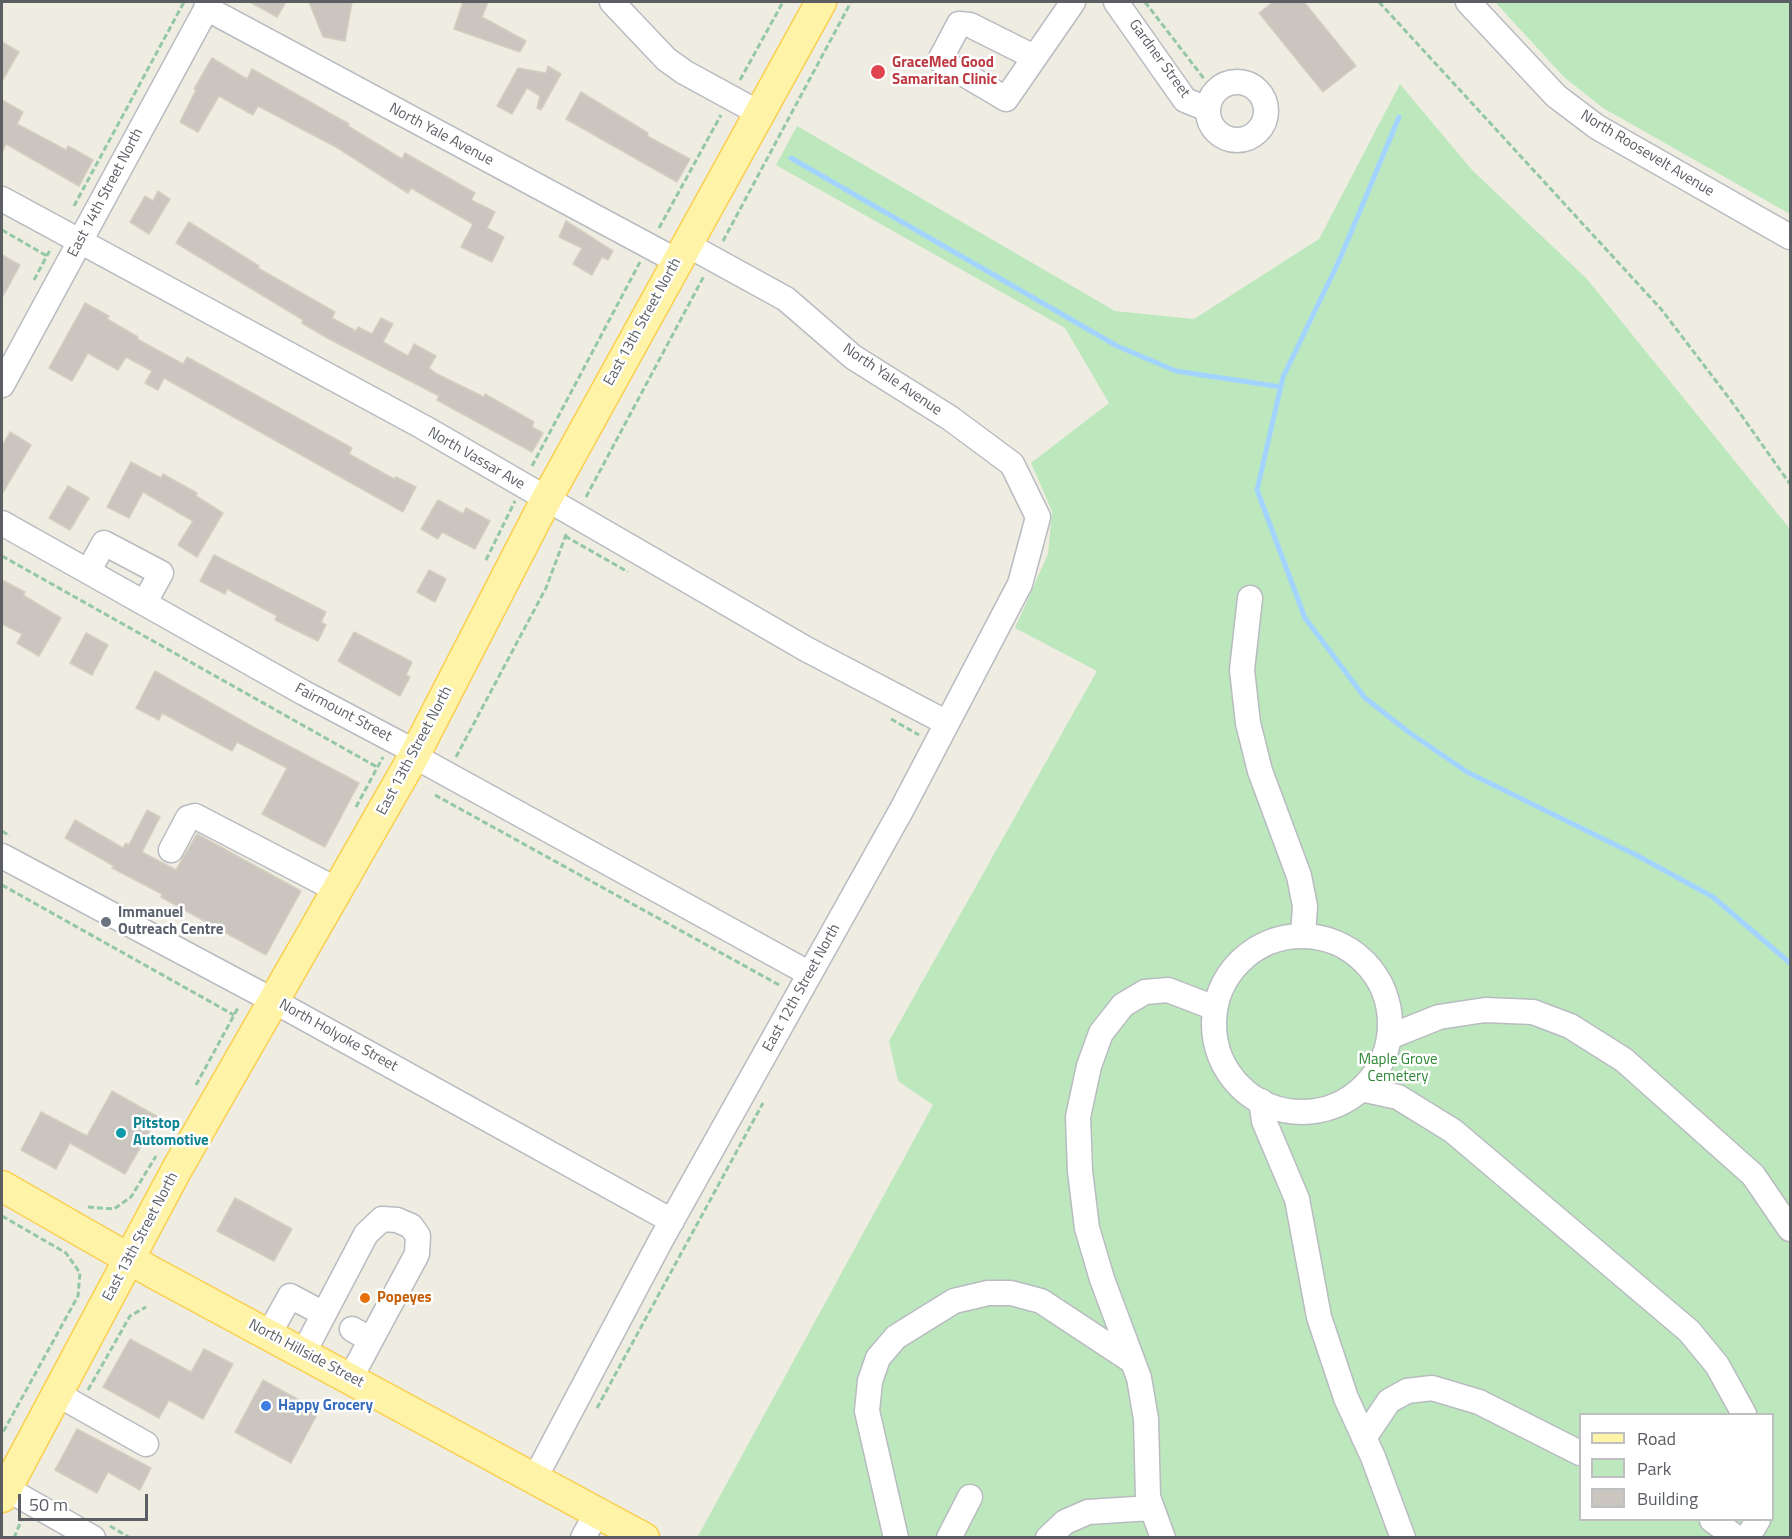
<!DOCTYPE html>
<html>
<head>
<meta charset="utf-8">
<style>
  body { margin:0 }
  #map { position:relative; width:1792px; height:1539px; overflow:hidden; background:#efece2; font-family:"Titillium Web",sans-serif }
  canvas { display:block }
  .frame { position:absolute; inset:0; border:3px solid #5b5f64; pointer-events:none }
  .legend { position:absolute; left:1579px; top:1413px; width:195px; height:108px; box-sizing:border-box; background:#fff; border:2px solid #bdbfc1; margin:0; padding:8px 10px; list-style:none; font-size:18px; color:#5b5f64 }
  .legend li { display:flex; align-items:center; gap:12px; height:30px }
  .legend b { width:30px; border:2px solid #bdbfc1 }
  .scale { position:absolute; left:18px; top:1494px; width:130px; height:27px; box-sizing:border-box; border:3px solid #5b5f64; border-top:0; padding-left:8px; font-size:18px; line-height:21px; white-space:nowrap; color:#5b5f64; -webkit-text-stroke:4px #fff; paint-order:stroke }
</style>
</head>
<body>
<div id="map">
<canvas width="1792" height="1539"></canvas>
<div class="frame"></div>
<ul class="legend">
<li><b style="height:8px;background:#fff3a7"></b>Road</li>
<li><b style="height:16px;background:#bde8be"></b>Park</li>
<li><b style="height:16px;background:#cac6bf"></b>Building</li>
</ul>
<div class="scale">50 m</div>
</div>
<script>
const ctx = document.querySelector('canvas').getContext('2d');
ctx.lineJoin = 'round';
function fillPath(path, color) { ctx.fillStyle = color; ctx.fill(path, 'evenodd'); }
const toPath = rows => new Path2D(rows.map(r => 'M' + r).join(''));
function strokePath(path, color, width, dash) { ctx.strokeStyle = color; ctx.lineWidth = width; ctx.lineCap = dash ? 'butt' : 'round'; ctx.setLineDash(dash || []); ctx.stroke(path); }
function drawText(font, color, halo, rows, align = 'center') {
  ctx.font = font + ' "Titillium Web",sans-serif'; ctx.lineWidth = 5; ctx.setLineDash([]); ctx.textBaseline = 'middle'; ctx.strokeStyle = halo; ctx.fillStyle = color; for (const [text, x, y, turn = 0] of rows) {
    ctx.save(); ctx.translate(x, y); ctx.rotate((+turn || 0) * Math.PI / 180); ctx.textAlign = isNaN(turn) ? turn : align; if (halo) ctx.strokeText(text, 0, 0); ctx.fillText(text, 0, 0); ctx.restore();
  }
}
fillPath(toPath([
  [1495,2,1790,2,1790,214,1603,108,1564,77],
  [1400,84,1472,170,1587,279,1790,529,1790,1537,697,1538,933,1105,898,1081,889,1041,1097,671,1015,628,1048,554,1052,511,1031,463,1109,403,1065,328,776,165,797,126,1115,311,1194,319,1319,239],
  [1580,1414,1772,1414,1772,1520,1580,1520]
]), '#bde8be');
strokePath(toPath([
  [1399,117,1339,261,1283,377,1257,490,1305,618,1365,698,1410,733,1467,772,1638,856,1713,897,1790,963],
  [791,158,1117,346,1176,371,1281,387]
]), '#a2d4ff', 5);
const building = toPath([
  [250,2,286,2,277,17,250,2],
  [309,2,352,2,345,41,323,37,309,2],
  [463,2,488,2,482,17,526,41,520,52,454,29,463,2],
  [1273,2,1304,2,1356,66,1323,92,1259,13,1273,2],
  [2,42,19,52,2,81,2,42],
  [212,58,247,79,252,69,349,124,348,126,402,159,405,153,475,193,471,200,495,212,487,228,504,237,492,262,461,247,473,224,411,188,408,193,336,147,258,106,253,115,219,96,198,132,180,122,196,90,194,89,212,58],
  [548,66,561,74,541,110,537,108,540,96,527,88,512,114,497,106,518,68,546,73,548,66],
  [581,92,648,133,647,136,690,159,677,182,566,119,581,92],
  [2,100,23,112,17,124,66,150,68,146,93,160,79,186,6,144,2,152,2,100],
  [158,191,170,199,149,234,130,222,145,196,153,201,158,191],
  [566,221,613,251,608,260,602,257,592,275,573,264,582,248,559,237,566,221],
  [189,222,259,266,258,268,335,312,332,318,356,331,358,327,372,334,381,318,393,324,383,342,408,356,414,344,436,356,429,368,437,374,484,397,485,394,534,422,532,427,543,433,532,452,437,400,439,396,329,339,302,323,303,320,176,243,189,222],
  [2,255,20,265,2,298,2,255],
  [85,303,109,316,107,319,138,337,137,339,183,364,187,357,352,448,349,454,394,479,396,477,416,487,403,512,164,378,158,390,145,383,152,371,126,357,118,370,88,353,72,381,49,368,85,303],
  [10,432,31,445,2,494,2,446,10,432],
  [131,462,161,478,163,474,197,493,196,496,223,513,197,557,178,545,193,521,143,492,129,518,107,507,131,462],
  [68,486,89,498,70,530,49,518,68,486],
  [438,500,463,514,466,508,490,521,475,549,442,532,438,539,421,529,438,500],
  [214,555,326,612,321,622,326,625,318,641,275,620,277,616,227,589,225,594,200,581,214,555],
  [429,570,446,579,435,602,417,592,429,570],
  [2,580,25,592,23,595,61,618,39,656,17,643,22,634,2,624,2,580],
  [354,632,412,662,406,675,410,677,400,696,338,661,354,632],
  [86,633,108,645,92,675,70,663,86,633],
  [155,671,255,728,359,783,325,847,262,814,287,768,237,742,232,751,162,713,159,720,136,708,155,671],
  [147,810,160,817,142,852,176,870,197,834,301,891,266,955,161,897,162,894,112,868,114,866,65,838,75,820,123,848,126,843,129,845,147,810],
  [112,1091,158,1117,125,1174,70,1143,56,1169,21,1150,41,1112,87,1136,112,1091],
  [235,1198,292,1229,274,1261,217,1231,235,1198],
  [130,1339,191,1372,204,1349,233,1364,203,1419,169,1400,159,1418,103,1387,130,1339],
  [263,1380,319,1411,291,1463,235,1432,263,1380],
  [77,1429,151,1468,140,1490,108,1472,97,1493,55,1470,77,1429]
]);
fillPath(building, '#cac6bf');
strokePath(building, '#d4cec0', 1.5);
const minor = toPath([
  [612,2,666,59,684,72,759,113],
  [1116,2,1185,100,1207,109],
  [1468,2,1556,96,1597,127,1790,237],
  [206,8,677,261],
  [1034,57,970,25,959,24,940,60,1006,99,1073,2],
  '1208 111a29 29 0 1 1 58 0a29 29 0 1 1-58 0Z',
  [2,199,423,427,806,649,947,723],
  [2,385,210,2],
  [2,523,304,693,406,747,414,756,810,974],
  [89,570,104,543,161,573,145,602],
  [1250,598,1242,670,1248,723,1260,771,1299,876,1305,906,1303,935],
  [171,850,188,818,195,816,339,891],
  [2,856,272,1000,672,1221],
  '1214 1024a88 88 0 1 1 176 0a88 88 0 1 1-176 0Z',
  [1389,1037,1439,1017,1485,1010,1533,1012,1570,1026,1624,1060,1753,1175,1790,1229],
  [1361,1089,1398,1097,1453,1131,1689,1331,1717,1365,1744,1414],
  [1261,1101,1264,1121,1297,1199,1319,1317,1346,1398,1373,1457,1403,1538],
  [352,1329,371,1340],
  [269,1334,290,1296,324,1314],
  [304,1352,366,1234,382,1219,397,1220,411,1226,418,1236,417,1254,351,1377],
  [57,1394,146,1444],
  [1364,1438,1389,1401,1407,1391,1432,1388,1479,1402,1580,1453],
  [535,1478,661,1240,902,809,1020,584,1038,517,1012,464,950,418,853,357,786,299,686,244],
  [2,1486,93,1538],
  [1712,1520,1737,1538],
  [583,1538,597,1512],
  [896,1538,867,1411,870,1381,878,1358,896,1337,954,1301,988,1293,1011,1293,1041,1301,1132,1361],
  [949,1538,970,1497],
  [1048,1538,1065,1522,1088,1512,1151,1508],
  [1163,1538,1148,1497,1146,1419,1139,1378,1102,1279,1087,1228,1080,1171,1078,1117,1089,1066,1101,1033,1123,1005,1145,992,1168,990,1215,1008],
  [1747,1538,1758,1520]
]);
const major = toPath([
  [2,1186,152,1272,644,1538],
  [2,1497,177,1169,414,756,546,500,821,2]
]);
strokePath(minor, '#b8bbc0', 27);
strokePath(major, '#facf50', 33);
strokePath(toPath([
  [1145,2,1205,80],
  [1379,2,1661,309,1732,402,1790,484],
  [740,80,783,2],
  [74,206,184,2],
  [659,228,721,115],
  [2,230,47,256],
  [723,241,851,2],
  [34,280,51,248],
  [532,466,640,262],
  [586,497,704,276],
  [565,536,628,572],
  [2,556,377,767],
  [486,560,515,501],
  [891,719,919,735],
  [456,757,546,588,567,532],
  [435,795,781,986],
  [356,807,383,757],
  [2,831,10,836],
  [2,885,234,1015],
  [196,1085,239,1006],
  [88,1207,114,1209,131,1197,156,1156],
  [2,1216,66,1253,80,1273,78,1296,2,1434],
  [88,1390,130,1316,146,1307],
  [597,1408,763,1103],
  [110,1526,130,1538],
  [14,1538,21,1521]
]), '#94c7a4', 3, [6, 3]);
strokePath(minor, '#fff', 24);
strokePath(major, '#fff3a7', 30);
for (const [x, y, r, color] of [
  [878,72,8,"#e0444e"],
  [106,922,6,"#6b7280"],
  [121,1133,6,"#0f9aa8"],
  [365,1298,6,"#e8710a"],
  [266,1406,6,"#3f7fe0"]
]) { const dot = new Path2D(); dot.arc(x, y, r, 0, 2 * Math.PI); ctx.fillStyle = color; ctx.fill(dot); strokePath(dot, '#fff', 2); }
drawText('15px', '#5b5f64', '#fff', [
  ["Gardner Street",1159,59,54],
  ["North Yale Avenue",441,135,28],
  ["North Roosevelt Avenue",1647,154,31],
  ["East 14th Street North",106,193,-62],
  ["East 13th Street North",643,322,-61],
  ["North Yale Avenue",892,380,34],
  ["North Vassar Ave",476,459,30],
  ["Fairmount Street",343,713,28],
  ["East 13th Street North",415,751,-62],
  ["East 12th Street North",802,988,-61],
  ["North Holyoke Street",338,1036,29],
  ["East 13th Street North",141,1237,-62],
  ["North Hillside Street",306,1354,28]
]);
drawText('bold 15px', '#be3a42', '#fff', [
  ["GraceMed Good",892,63],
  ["Samaritan Clinic",892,80]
], 'left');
drawText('bold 15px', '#5b616d', '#fff', [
  ["Immanuel",118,913],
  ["Outreach Centre",118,930]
], 'left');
drawText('15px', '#2f8736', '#fff', [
  ["Maple Grove",1398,1060],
  ["Cemetery",1398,1077]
]);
drawText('bold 15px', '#0d838f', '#fff', [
  ["Pitstop",133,1124],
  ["Automotive",133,1141]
], 'left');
drawText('bold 15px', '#c56008', '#fff', [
  ["Popeyes",377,1298]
], 'left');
drawText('bold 15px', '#366cbe', '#fff', [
  ["Happy Grocery",278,1406]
], 'left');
</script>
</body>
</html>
